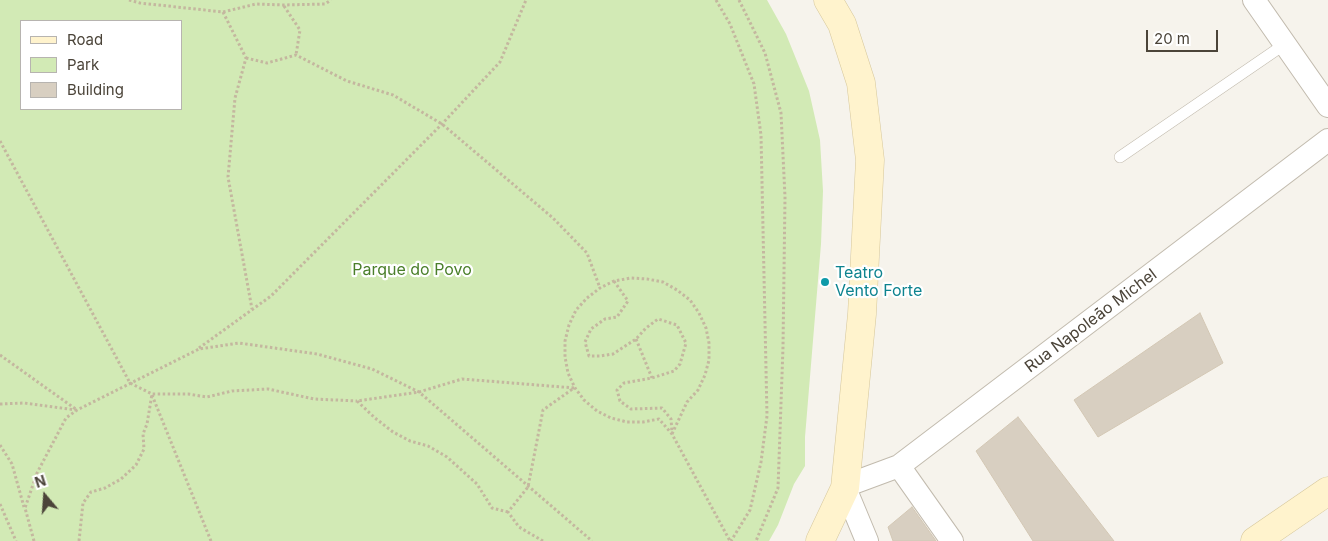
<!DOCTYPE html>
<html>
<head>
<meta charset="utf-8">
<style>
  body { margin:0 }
  #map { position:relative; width:1328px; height:541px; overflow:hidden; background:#f6f3ec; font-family:Inter,sans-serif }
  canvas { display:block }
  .legend { position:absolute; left:20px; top:20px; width:162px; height:90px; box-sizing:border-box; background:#fff; border:1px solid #b7b4b0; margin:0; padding:6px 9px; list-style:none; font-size:15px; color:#4b4439 }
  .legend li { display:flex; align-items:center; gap:10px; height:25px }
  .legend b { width:25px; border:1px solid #b7b4b0 }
  .north { position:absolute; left:20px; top:471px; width:50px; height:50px; -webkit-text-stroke:4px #fff; paint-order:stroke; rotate:342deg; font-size:14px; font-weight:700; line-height:20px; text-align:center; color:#4b4439 }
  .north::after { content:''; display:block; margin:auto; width:18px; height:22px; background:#4b4439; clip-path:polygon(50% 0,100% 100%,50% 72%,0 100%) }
  .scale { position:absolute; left:1146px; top:30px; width:72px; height:22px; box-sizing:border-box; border:2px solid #4b4439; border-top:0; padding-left:6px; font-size:15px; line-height:18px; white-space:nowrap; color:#4b4439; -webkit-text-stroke:4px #fff; paint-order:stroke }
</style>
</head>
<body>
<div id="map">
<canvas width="1328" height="541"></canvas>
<ul class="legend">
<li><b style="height:6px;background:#fff3cd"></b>Road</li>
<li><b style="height:14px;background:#d2eab5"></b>Park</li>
<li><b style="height:14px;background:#d8cfc1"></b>Building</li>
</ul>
<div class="north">N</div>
<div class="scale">20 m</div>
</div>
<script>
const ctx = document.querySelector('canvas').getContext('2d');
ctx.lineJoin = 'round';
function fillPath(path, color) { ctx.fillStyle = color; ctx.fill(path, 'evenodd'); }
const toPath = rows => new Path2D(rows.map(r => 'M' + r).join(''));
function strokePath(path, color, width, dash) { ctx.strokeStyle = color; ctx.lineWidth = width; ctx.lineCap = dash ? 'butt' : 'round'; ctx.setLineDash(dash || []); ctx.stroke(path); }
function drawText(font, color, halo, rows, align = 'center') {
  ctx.font = font + ' Inter,sans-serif'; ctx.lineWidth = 4.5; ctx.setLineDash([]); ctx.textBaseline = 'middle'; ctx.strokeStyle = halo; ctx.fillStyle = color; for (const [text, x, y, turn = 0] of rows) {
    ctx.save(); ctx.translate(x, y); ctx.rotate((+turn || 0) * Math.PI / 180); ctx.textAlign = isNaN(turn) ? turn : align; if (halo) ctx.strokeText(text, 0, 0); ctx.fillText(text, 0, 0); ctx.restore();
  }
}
fillPath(toPath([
  [0,0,767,0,786,34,809,91,820,140,823,191,821,244,805,437,805,466,794,484,778,525,769,541,0,541],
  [181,21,181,109,21,109,21,21]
]), '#d2eab5');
const building = toPath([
  [1200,313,1223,363,1098,437,1074,400,1200,313],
  [1018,417,1114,541,1033,541,976,451,1018,417],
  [912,507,936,541,893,541,888,527,912,507]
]);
fillPath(building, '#d8cfc1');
strokePath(building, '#d3c7b4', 1);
const lane = toPath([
  [1120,157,1285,44]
]);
const street = toPath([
  [1254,0,1328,106],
  [899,466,952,541],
  [845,486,899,466,1328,140],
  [845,488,867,541]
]);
const secondary = toPath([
  [820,541,845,488,862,314,870,160,861,83,842,24,828,0],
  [1255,541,1328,491]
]);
strokePath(lane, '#c2bbae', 12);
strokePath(street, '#c2bbae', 24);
strokePath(secondary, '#d6c79b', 29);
strokePath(toPath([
  [129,0,140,3,223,12,256,4,284,5,325,4,331,0],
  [716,0,730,24,754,84,761,135,767,416,761,462,750,510,731,541],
  [739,0,765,53,781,113,785,197,783,347,778,488,756,541],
  [284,6,300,30,296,55],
  [223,12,246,58,235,98,228,177,252,309],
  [246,58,267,63,296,55,347,81,393,95,442,124,553,218,587,253,600,288],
  [0,141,130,383,152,394,188,394,207,397,232,391,268,389,314,399,357,401],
  [614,281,628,301,617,317,605,319,591,329,585,342,589,356,600,356,613,354,636,339,646,328,658,319,677,325,686,343,680,364,674,371,652,378,624,383,617,390,620,401,631,409,662,408,671,419,672,432],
  [636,339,652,378],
  [199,348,271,296,442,124,500,62,526,0],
  [0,355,77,410],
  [152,395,211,541],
  [0,404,24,403,76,410],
  [672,434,687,402,698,390,705,375,709,360,709,343,706,328,699,313,690,300,677,290,663,282,647,279,631,278,614,281,600,288,587,298,576,310,569,325,565,341,565,357,568,373,575,388,584,400,597,411,611,418,627,422,643,422,659,419,672,434,730,541],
  [0,445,12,464,24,507],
  [0,504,16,541],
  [508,512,492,508,477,484,447,457,428,446,410,441,393,432,375,418,357,401,419,392,462,379,575,388],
  [34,541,25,508,37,473,66,418,77,410,199,349,239,343,317,354,372,369,419,392,592,541],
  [79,541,83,503,91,492,105,488,121,479,136,465,144,449,143,434,147,424,152,394],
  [543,541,519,527,508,512,528,487,543,410,574,388]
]), '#c4b79f', 3, [2.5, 2.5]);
strokePath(lane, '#fff', 11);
strokePath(street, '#fff', 22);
strokePath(secondary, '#fff3cd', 28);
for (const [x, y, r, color] of [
  [825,282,5,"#0f9aa8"]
]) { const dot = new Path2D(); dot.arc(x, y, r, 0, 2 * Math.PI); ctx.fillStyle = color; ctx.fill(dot); strokePath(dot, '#fff', 2); }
drawText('16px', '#4a7f2a', '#fff', [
  ["Parque do Povo",412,270]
]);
drawText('16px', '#0d838f', '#fff', [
  ["Teatro",835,273],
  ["Vento Forte",835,291]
], 'left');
drawText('16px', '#4b4439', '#fff', [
  ["Rua Napoleão Michel",1091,321,-37]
]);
</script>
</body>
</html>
